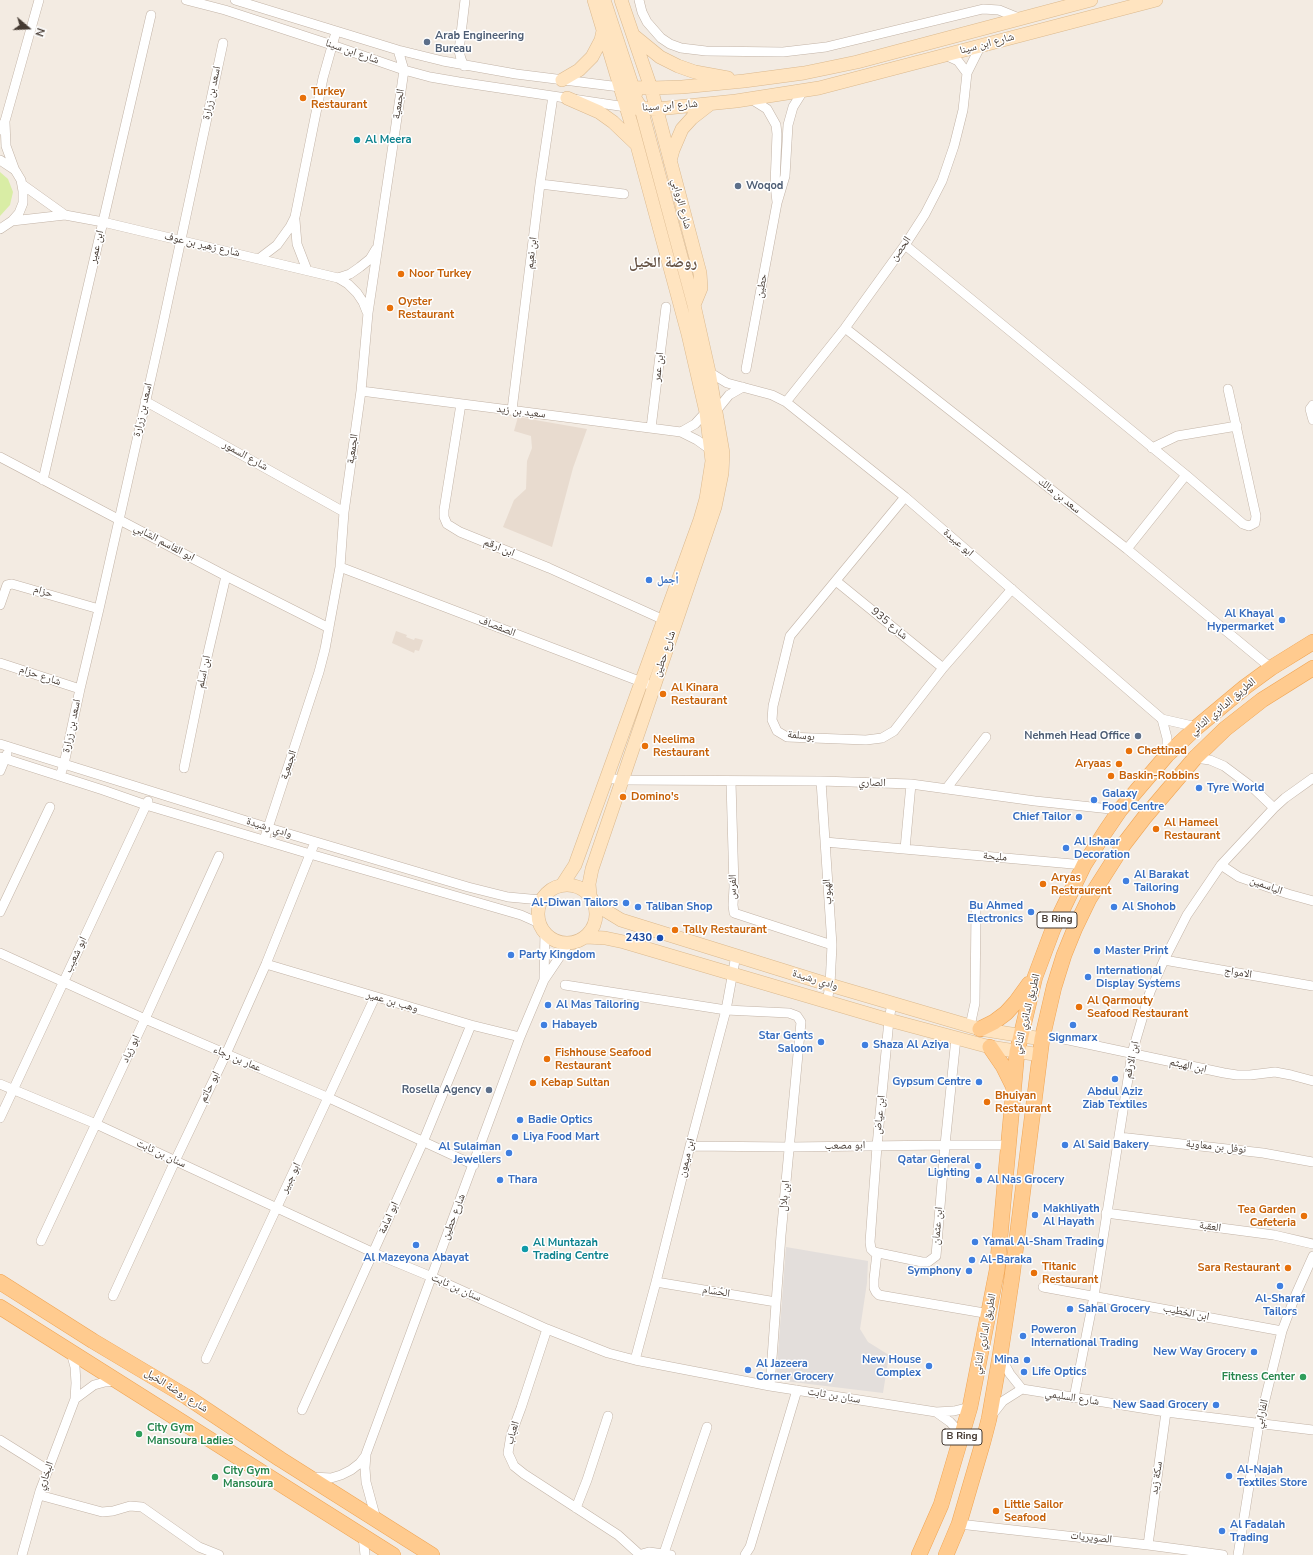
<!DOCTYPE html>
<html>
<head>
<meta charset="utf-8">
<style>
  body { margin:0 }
  #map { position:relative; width:1313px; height:1555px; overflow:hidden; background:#f3ebe2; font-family:"Nunito Sans",sans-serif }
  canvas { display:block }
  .north { position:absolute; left:8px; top:8px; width:40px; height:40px; -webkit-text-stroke:3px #fff; paint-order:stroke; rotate:109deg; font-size:11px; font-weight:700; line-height:16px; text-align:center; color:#453a32 }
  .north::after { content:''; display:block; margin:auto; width:14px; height:18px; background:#453a32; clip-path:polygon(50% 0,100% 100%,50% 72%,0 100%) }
</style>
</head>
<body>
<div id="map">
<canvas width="1313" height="1555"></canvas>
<div class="north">N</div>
</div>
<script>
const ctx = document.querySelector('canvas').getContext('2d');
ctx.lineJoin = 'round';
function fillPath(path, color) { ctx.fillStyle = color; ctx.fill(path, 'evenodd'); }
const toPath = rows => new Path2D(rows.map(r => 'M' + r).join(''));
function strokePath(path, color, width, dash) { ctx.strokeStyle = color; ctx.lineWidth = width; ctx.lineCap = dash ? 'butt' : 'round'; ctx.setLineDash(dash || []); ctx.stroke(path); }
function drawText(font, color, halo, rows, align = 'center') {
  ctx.font = font + ' "Nunito Sans","Noto Naskh Arabic",sans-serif'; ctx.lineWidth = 3; ctx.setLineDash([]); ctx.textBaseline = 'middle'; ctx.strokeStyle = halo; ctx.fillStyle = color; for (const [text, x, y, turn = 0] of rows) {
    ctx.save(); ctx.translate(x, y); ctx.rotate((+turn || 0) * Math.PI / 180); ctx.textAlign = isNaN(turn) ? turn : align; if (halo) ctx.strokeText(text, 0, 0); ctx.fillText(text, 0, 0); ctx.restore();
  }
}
fillPath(toPath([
  [518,417,587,429,573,468,552,547,503,527,514,500,526,489,527,461,532,448,531,436,514,431],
  [396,631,407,635,406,637,414,640,415,638,423,640,419,651,415,650,414,653,392,643]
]), '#e8dbcf');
fillPath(toPath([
  [0,172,8,179,13,192,10,205,0,216]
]), '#d9eda5');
fillPath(toPath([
  [786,1247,868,1261,867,1283,860,1329,868,1342,889,1355,883,1393,776,1380]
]), '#e3dedb');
const street = toPath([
  [186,0,225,10,332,45,404,70,430,77,459,82,626,107],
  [235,0,398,50,443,61,516,74,620,87],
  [639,0,642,12,647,22,661,38,670,44,681,48,706,51,783,52,826,47,983,9,999,10,1021,19],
  [945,55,958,61,967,73],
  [464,66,461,59,459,51,465,0],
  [751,99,767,109,776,125,777,134,775,185,777,202],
  [5,122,6,146,14,168],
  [0,130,5,121,39,0],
  [0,160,15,170,21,180,23,191,23,203,19,213,12,221,0,229],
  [540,184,624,194],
  [23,185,65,215],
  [295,220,297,244,307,270],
  [12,221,65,215,103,222,338,278,348,284,357,293,363,302,367,312],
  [905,245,1186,475,1243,524,1249,526,1255,523,1256,516,1228,389],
  [260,258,277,245,290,227,295,217,323,78,336,32],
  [338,278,350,274,360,267,370,259,376,249],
  [845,328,1127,549,1271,668],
  [746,369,777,203,785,176,788,125,793,107,803,91],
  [709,372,727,383,772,395,786,402,905,497,1162,719,1197,727],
  [361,391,681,432,697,440,711,450],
  [145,401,344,512],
  [786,402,845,328,905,245,925,214,942,181,954,146,963,110,967,73,981,45],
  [461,404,444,510,444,517,447,524,460,532,549,568,664,620],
  [1313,405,1310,409,1313,420],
  [512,410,540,184,553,96],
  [716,411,729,395,743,387],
  [651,428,666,307],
  [681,432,695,424,706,412],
  [1152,448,1177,436,1237,426],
  [0,457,226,576,329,628],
  [43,480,151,15],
  [905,497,790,636,773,706,772,720,777,731,787,737,866,740,882,738,894,731,943,668,1012,589],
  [1127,549,1186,475],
  [340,567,647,684],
  [836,581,943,668],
  [0,605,7,585,12,584,99,609],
  [0,663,80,689],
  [1162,719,1167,738,1167,755],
  [0,744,269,828,468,887,508,897,541,900],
  [0,757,103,790,146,805,310,854,521,915,539,923],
  [1195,758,1210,760,1224,766,1252,787,1274,808],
  [184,768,204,670,226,576],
  [0,771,7,754],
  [60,776,64,764,80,689,99,609,161,333,223,43],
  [607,778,622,780,821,781,911,784,1035,801,1120,810],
  [821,781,832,945,830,985,827,1002],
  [731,782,734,887,733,905,734,913,832,945],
  [946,789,986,737],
  [264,840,319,672,325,649,340,567,344,512,361,391,368,313,402,84,404,70,398,50],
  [825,842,1084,865],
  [905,849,911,784],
  [1221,865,1239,877,1288,894,1313,901],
  [0,912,50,807],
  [0,953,145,1019,329,1098,474,1165],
  [1164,960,1313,986],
  [266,964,471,1025,520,1037],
  [544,980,545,932],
  [565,985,726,1010,789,1013,797,1016,801,1022,781,1235,770,1386],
  [892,1003,889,1020,877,1146,870,1242,871,1249,874,1252,922,1262,928,1262,936,1256,945,1145,956,1038],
  [970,1026,975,1003,976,909],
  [1064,1039,1224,1073,1237,1075,1250,1075,1275,1072,1291,1075,1313,1081],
  [0,1084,96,1124,374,1253,432,1277,547,1329,608,1353,635,1360,770,1386,936,1412,954,1411,970,1407],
  [0,1118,148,801],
  [1119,1137,1263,1153,1313,1162],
  [690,1146,790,1147,945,1145,1001,1145],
  [1106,1213,1274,1235,1313,1244],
  [41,1241,145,1019,219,856],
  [877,1253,874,1279,874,1288,876,1292,879,1295,990,1314],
  [656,1282,776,1302],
  [1043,1287,1282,1331],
  [113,1296,175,1161,226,1054,266,964,315,842],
  [547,1329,521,1408,511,1435,508,1453,514,1466,524,1474,618,1535,639,1554],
  [1001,1358,1010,1374,1022,1389,1166,1412,1313,1430],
  [206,1359,375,997],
  [635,1360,656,1282,690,1146,726,1010,736,955],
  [1074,1398,1094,1296,1132,1053,1150,992,1164,960,1187,915,1221,865,1274,808,1285,798,1313,778],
  [75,1399,94,1385,105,1382,116,1381],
  [302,1410,423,1142,471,1025],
  [936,1412,950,1422,962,1435],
  [992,1415,1003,1401,1022,1389],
  [0,1440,48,1470],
  [312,1477,331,1478,341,1475,351,1470,360,1463,366,1455],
  [39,1495,102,1512,113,1511,130,1506,142,1507,199,1547,219,1555],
  [576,1508,587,1480,608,1416],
  [376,1519,366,1482,365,1468,366,1454,520,1037,544,980,569,943],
  [959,1524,1148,1545,1223,1555],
  [363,1536,365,1555],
  [1148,1545,1166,1412],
  [664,1553,707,1427],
  [22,1555,40,1491,75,1399,76,1383,75,1367,71,1352],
  [638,1555,649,1552,671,1555],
  [745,1555,750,1547,797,1390],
  [1238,1555,1259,1424,1282,1331,1296,1294,1313,1256]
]);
const secondary = toPath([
  [604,0,633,88,636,93],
  [621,0,651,88,700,273,701,288,694,305],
  [633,35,660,57,678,66,695,72,728,78],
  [562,80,579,70,592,57,601,40,603,31],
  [621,87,651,88,682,87,744,81,804,73,857,62,1091,0],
  [567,98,599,112,613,122,635,143],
  [634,108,657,109,736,101,819,88,1156,0],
  [670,161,673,150,682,129,692,118,710,104],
  '538 914a29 29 0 1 1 58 0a29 29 0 1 1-58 0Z',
  [562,885,575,865,700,520,706,499,712,461,706,412,688,334,631,123,594,0],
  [590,895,589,884,592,869,715,507,722,473,723,453,709,372,694,305,641,108,633,95,620,87],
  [594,902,603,909,621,920,830,985,980,1029,1042,1039],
  [586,937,605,938,624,942,889,1020,990,1047,1040,1055]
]);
const primary = toPath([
  [980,1029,994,1022,1006,1013,1016,1002,1029,984],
  [990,1047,1003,1066,1013,1086],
  [0,1282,93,1341,187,1397,280,1459,432,1555],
  [0,1307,393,1555],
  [919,1555,941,1505,970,1407,997,1270,1017,1052,1035,977,1053,929,1084,865,1105,832,1120,810,1167,755,1197,727,1245,687,1271,668,1313,642],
  [946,1555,959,1524,983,1442,989,1419,1000,1356,1012,1277,1042,1039,1054,987,1064,955,1075,928,1089,899,1124,844,1144,818,1195,758,1225,729,1262,700,1313,668]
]);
strokePath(street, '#c2b3a6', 10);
strokePath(secondary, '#dbb98e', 14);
strokePath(primary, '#f0a452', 16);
strokePath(street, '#fff', 9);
strokePath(secondary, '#ffe4c0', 13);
strokePath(primary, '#ffcb8f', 15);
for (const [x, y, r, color] of [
  [427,42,4,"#5c6f8a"],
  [303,98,4,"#e8710a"],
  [357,140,4,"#0f9aa8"],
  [738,186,4,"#5c6f8a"],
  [401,274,4,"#e8710a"],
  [390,308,4,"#e8710a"],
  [649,580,4,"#3f7fe0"],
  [1282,620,4,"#3f7fe0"],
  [663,694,4,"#e8710a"],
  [1138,736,4,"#5c6f8a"],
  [645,746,4,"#e8710a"],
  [1129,751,4,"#e8710a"],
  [1119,764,4,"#e8710a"],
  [1111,776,4,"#e8710a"],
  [1199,788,4,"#3f7fe0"],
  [623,797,4,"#e8710a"],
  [1094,800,4,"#3f7fe0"],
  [1079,817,4,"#3f7fe0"],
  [1156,829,4,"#e8710a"],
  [1066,848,4,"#3f7fe0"],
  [1126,881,4,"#3f7fe0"],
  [1043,884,4,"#e8710a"],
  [626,903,4,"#3f7fe0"],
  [638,907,4,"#3f7fe0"],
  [1114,907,4,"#3f7fe0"],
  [1031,912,4,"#3f7fe0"],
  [675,930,4,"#e8710a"],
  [660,938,4,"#1a4fb4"],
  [1097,951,4,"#3f7fe0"],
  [511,955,4,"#3f7fe0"],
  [1088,977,4,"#3f7fe0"],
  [548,1005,4,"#3f7fe0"],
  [1079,1007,4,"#e8710a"],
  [544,1025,4,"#3f7fe0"],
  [1073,1025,4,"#3f7fe0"],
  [821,1042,4,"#3f7fe0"],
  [865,1045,4,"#3f7fe0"],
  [547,1059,4,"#e8710a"],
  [1115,1079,4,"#3f7fe0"],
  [979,1082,4,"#3f7fe0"],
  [533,1083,4,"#e8710a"],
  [489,1090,4,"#5c6f8a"],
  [987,1102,4,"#e8710a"],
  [520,1120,4,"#3f7fe0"],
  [515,1137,4,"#3f7fe0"],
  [1065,1145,4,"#3f7fe0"],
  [509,1153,4,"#3f7fe0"],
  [978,1166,4,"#3f7fe0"],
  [500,1180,4,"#3f7fe0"],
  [979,1180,4,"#3f7fe0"],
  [1035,1215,4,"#3f7fe0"],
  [1304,1216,4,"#e8710a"],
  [975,1242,4,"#3f7fe0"],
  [416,1245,4,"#3f7fe0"],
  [525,1249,4,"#0f9aa8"],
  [972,1260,4,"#3f7fe0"],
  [1288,1268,4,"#e8710a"],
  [969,1271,4,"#3f7fe0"],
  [1034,1273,4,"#e8710a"],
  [1280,1286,4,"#3f7fe0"],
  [1070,1309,4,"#3f7fe0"],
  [1023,1336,4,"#3f7fe0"],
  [1254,1352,4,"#3f7fe0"],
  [1027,1360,4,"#3f7fe0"],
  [929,1366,4,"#3f7fe0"],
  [748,1370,4,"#3f7fe0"],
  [1024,1372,4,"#3f7fe0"],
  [1303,1377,4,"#2e9e5b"],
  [1216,1405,4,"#3f7fe0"],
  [139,1434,4,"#2e9e5b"],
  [1229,1476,4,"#3f7fe0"],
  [215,1477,4,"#2e9e5b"],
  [996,1511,4,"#e8710a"],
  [1222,1531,4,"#3f7fe0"]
]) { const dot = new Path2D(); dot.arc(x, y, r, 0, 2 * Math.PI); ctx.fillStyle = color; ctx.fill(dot); strokePath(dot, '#fff', 1.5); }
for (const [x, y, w] of [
  [1057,920,40],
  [962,1437,40]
]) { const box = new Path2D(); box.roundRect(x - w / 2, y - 8, w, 16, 3); ctx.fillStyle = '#fff'; ctx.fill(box); strokePath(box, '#453a32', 1); }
drawText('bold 10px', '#453a32', null, [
  ["B Ring",1057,920],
  ["B Ring",962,1437]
]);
drawText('bold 11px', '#4e5e75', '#fff', [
  ["Arab Engineering",435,36],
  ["Bureau",435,49],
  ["Woqod",746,186],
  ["Nehmeh Head Office",1130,736,"right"],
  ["Rosella Agency",481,1090,"right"]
], 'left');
drawText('11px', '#453a32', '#fff', [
  ["شارع ابن سينا",987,44,-15],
  ["شارع ابن سينا",352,52,19],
  ["اسعد بن زرارة",212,93,-78],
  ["الجمعية",399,104,-81],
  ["شارع ابن سينا",670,106,-4],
  ["شارع الروابي",681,204,75],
  ["شارع زهير بن عوف",202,245,13],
  ["ابن عمير",97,247,-77],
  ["الحصن",901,249,-55],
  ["ابن نعيم",532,253,-83],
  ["حطين",762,286,-79],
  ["ابن عمر",659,367,-83],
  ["اسعد بن زرارة",143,410,-77],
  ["سعيد بن زيد",521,412,7],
  ["الجمعية",353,449,-82],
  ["شارع السمور",245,456,29],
  ["سعد بن مالك",1059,496,38],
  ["ابو القاسم الشابي",164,543,28],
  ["ابو عبيدة",958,543,41],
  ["ابن ارقم",499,548,22],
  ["حزام",43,592,16],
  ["شارع 935",889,624,39],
  ["الصفصاف",497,627,21],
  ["شارع حطين",665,654,-71],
  ["ابن اسلم",204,672,-78],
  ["شارع حزام",40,676,18],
  ["الطريق الدائري الثاني",1223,707,-40],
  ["اسعد بن زرارة",72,726,-78],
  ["بوسلمة",801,736,6],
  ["الجمعية",289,765,-72],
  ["الصاري",872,783,2],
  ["وادي رشيدة",269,828,17],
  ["مليحة",995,857,5],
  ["الياسمين",1266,886,20],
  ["الفرس",733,887,-89],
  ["الهبوب",828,892,-94],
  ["ابو شعيب",76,955,-65],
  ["الامواج",1238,973,9],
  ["وادي رشيدة",815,980,17],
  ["وهب بن عمير",392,1002,16],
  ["الطريق الدائري الثاني",1027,1014,-76],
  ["ابو زياد",131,1049,-65],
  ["عمار بن رجاء",237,1059,23],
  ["ابن الارقم",1132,1060,-78],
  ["ابن الهيثم",1188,1066,12],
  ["ابو حاتم",210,1087,-64],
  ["ابن عياض",880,1115,-84],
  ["ابو مصعب",845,1146,-1],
  ["نوفل بن معاوية",1216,1147,6],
  ["سنان بن ثابت",161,1154,25],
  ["ابن ميمون",687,1158,-76],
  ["ابو جبير",291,1178,-64],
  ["ابن بلال",785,1196,-84],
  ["شارع حطين",454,1217,-69],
  ["ابو امامة",389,1218,-66],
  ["ابن عثمان",938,1226,-85],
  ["العقبة",1210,1227,8],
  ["سنان بن ثابت",456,1288,24],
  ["الحُسَام",716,1292,9],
  ["ابن الخطيب",1186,1313,11],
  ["الطريق الدائري الثاني",985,1334,-79],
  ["شارع روضة الخيل",176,1391,32],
  ["سنان بن ثابت",834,1396,9],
  ["شارع السليمي",1072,1398,9],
  ["الفارابي",1262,1414,-77],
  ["العباب",513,1433,-74],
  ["البخاري",46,1476,-70],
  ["سكة زيد",1157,1478,-82],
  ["الصويريات",1091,1538,6]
]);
drawText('bold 11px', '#c56008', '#fff', [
  ["Turkey",311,92],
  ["Restaurant",311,105],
  ["Noor Turkey",409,274],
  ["Oyster",398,302],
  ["Restaurant",398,315],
  ["Al Kinara",671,688],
  ["Restaurant",671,701],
  ["Neelima",653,740],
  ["Restaurant",653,753],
  ["Chettinad",1137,751],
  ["Aryaas",1111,764,"right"],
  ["Baskin-Robbins",1119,776],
  ["Domino's",631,797],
  ["Al Hameel",1164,823],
  ["Restaurant",1164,836],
  ["Aryas",1051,878],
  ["Restraurent",1051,891],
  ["Tally Restaurant",683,930],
  ["Al Qarmouty",1087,1001],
  ["Seafood Restaurant",1087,1014],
  ["Fishhouse Seafood",555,1053],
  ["Restaurant",555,1066],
  ["Kebap Sultan",541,1083],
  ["Bhuiyan",995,1096],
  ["Restaurant",995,1109],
  ["Tea Garden",1296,1210,"right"],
  ["Cafeteria",1296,1223,"right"],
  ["Titanic",1042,1267],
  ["Restaurant",1042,1280],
  ["Sara Restaurant",1280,1268,"right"],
  ["Little Sailor",1004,1505],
  ["Seafood",1004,1518]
], 'left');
drawText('bold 11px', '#0d838f', '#fff', [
  ["Al Meera",365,140],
  ["Al Muntazah",533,1243],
  ["Trading Centre",533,1256]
], 'left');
drawText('bold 11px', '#366cbe', '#fff', [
  ["أجمل",657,580],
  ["Al Khayal",1274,614,"right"],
  ["Hypermarket",1274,627,"right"],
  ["Tyre World",1207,788],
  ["Galaxy",1102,794],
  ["Food Centre",1102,807],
  ["Chief Tailor",1071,817,"right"],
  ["Al Ishaar",1074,842],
  ["Decoration",1074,855],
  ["Al Barakat",1134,875],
  ["Tailoring",1134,888],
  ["Al-Diwan Tailors",618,903,"right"],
  ["Bu Ahmed",1023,906,"right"],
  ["Electronics",1023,919,"right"],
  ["Taliban Shop",646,907],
  ["Al Shohob",1122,907],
  ["Master Print",1105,951],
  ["Party Kingdom",519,955],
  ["International",1096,971],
  ["Display Systems",1096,984],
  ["Al Mas Tailoring",556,1005],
  ["Habayeb",552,1025],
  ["Star Gents",813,1036,"right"],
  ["Saloon",813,1049,"right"],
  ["Signmarx",1073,1038,"center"],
  ["Shaza Al Aziya",873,1045],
  ["Gypsum Centre",971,1082,"right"],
  ["Abdul Aziz",1115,1092,"center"],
  ["Ziab Textiles",1115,1105,"center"],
  ["Badie Optics",528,1120],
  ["Liya Food Mart",523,1137],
  ["Al Said Bakery",1073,1145],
  ["Al Sulaiman",501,1147,"right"],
  ["Jewellers",501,1160,"right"],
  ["Qatar General",970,1160,"right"],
  ["Lighting",970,1173,"right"],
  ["Thara",508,1180],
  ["Al Nas Grocery",987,1180],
  ["Makhliyath",1043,1209],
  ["Al Hayath",1043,1222],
  ["Yamal Al-Sham Trading",983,1242],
  ["Al Mazeyona Abayat",416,1258,"center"],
  ["Al-Baraka",980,1260],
  ["Symphony",961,1271,"right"],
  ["Al-Sharaf",1280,1299,"center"],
  ["Tailors",1280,1312,"center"],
  ["Sahal Grocery",1078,1309],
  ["Poweron",1031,1330],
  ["International Trading",1031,1343],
  ["New Way Grocery",1246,1352,"right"],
  ["New House",921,1360,"right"],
  ["Complex",921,1373,"right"],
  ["Mina",1019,1360,"right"],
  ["Al Jazeera",756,1364],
  ["Corner Grocery",756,1377],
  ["Life Optics",1032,1372],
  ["New Saad Grocery",1208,1405,"right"],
  ["Al-Najah",1237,1470],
  ["Textiles Store",1237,1483],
  ["Al Fadalah",1230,1525],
  ["Trading",1230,1538]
], 'left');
drawText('bold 11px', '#164399', '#fff', [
  ["2430",652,938]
], 'right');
drawText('bold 11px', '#27864d', '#fff', [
  ["Fitness Center",1295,1377,"right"],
  ["City Gym",147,1428],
  ["Mansoura Ladies",147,1441],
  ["City Gym",223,1471],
  ["Mansoura",223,1484]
], 'left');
drawText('bold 15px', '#695648', '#fff', [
  ["روضة الخيل",663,263]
]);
</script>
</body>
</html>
